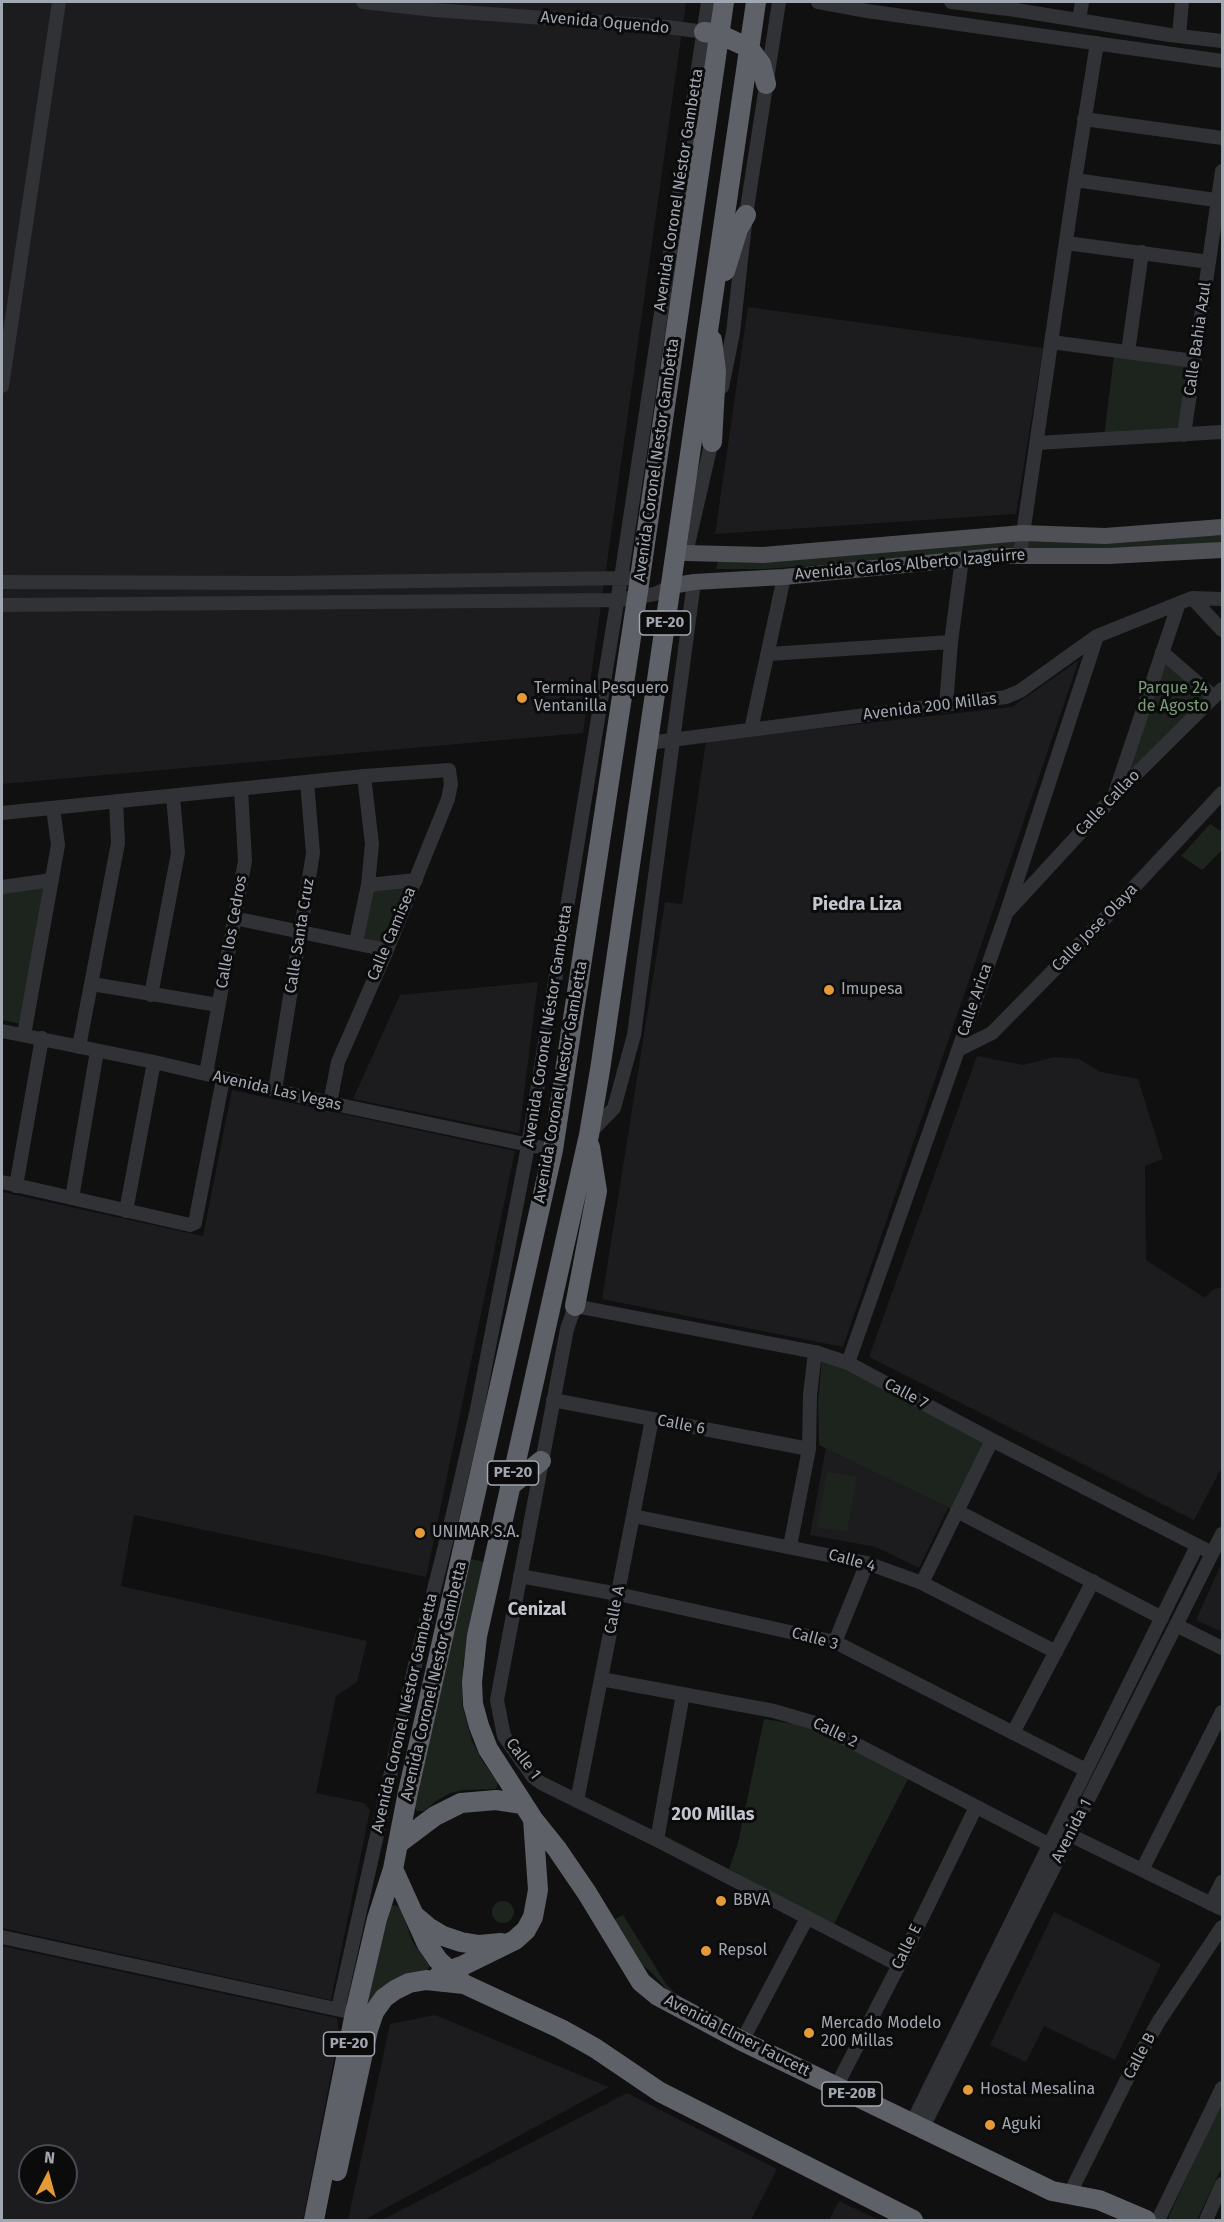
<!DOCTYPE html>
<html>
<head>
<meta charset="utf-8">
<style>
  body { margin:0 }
  #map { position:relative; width:1224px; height:2222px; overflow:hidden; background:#101011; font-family:"Fira Sans",sans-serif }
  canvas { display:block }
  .frame { position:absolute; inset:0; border:3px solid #a2a8b1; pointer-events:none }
  .north { position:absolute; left:18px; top:2144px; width:60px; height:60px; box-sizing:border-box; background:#0b0b0c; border:2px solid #474a4e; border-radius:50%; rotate:6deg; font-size:16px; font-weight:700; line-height:24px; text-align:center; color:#a2a8b1 }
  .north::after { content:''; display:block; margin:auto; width:21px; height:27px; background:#e39a37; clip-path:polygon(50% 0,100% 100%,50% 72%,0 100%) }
</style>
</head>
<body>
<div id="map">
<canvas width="1224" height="2222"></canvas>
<div class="frame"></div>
<div class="north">N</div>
</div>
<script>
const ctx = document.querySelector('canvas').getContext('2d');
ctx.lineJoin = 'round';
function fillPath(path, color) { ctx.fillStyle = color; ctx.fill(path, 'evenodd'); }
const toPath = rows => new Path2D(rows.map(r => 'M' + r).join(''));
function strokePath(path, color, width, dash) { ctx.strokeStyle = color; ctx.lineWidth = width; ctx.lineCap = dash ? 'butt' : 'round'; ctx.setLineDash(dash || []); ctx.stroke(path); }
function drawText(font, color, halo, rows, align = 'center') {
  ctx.font = font + ' "Fira Sans",sans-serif'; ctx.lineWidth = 6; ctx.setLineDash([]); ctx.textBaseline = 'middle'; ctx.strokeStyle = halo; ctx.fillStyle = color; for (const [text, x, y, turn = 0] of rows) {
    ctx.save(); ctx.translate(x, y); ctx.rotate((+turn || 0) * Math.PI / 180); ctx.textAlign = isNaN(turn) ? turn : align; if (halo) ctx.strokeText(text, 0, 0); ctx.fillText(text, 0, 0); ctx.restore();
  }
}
fillPath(toPath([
  [2,2,686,2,583,733,2,784],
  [748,307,1043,348,1016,514,715,534],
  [1079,660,843,1347,602,1299,665,902,682,904,706,741,1012,707],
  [538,982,519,1133,353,1099,400,995],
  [977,1056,1023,1065,1054,1057,1079,1059,1101,1072,1138,1079,1163,1159,1145,1166,1146,1260,1205,1298,1212,1290,1222,1287,1222,1467,1194,1520,869,1357],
  [232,1090,515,1151,426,1577,134,1515,121,1586,367,1641,357,1682,336,1696,316,1793,364,1803,370,1810,331,2000,2,1928,2,1192,203,1236],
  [826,1447,948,1508,919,1568,876,1547,810,1535],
  [1222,1562,1222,1632,1196,1620],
  [1054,1912,1161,1964,1115,2060,1044,2026,1026,2062,990,2045],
  [2,1946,337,2018,339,2033,303,2220,2,2220],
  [30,2156,66,2156,66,2192,30,2192],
  [435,2015,609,2087,364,2220,348,2220,390,2024],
  [627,2093,777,2169,751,2220,382,2220],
  [839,2201,879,2220,829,2220]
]), '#1c1c1e');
fillPath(toPath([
  [1114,356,1190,367,1180,430,1104,437],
  [1222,533,1222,543,873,561,765,569,716,569,718,561,1002,540],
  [1163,660,1205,697,1132,771,1128,771],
  [1210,824,1222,832,1222,850,1202,870,1181,856],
  [371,885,407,885,384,941,380,943,362,937],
  [44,886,45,889,22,1024,2,1020,2,891],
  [822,1358,985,1439,951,1509,819,1445,818,1403],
  [827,1472,857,1477,847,1532,817,1527],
  [471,1559,484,1562,463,1664,462,1704,472,1741,483,1762,497,1781,497,1787,495,1789,464,1790,450,1793,436,1801,424,1811,417,1811,413,1806,414,1800],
  [764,1719,806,1726,908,1779,833,1926,729,1869,738,1843],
  '492 1912a11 11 0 1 1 22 0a11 11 0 1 1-22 0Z',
  [393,1905,401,1907,412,1941,429,1965,429,1968,364,2020,375,1964,390,1907],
  [623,1915,666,1984,676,1994,713,2017,671,1994,651,1972,635,1959,613,1920],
  [1222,2100,1222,2167,1197,2220,1169,2220,1169,2216]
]), '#1d231d');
strokePath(toPath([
  [363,2,434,10,668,27,704,32],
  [818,2,867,11,1222,61],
  [951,2,1016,10,1170,35,1222,41],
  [1079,20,1082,2],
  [1179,36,1182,2],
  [1084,119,1222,138],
  [1075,180,1222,201],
  [1066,243,1209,262],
  [1051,342,1194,361],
  [1128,352,1142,252],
  [2,386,59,2],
  [722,387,733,333,746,215,779,2],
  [1184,435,1222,171],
  [1037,443,1222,432],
  [686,553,713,436],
  [1020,554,1075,180,1097,43],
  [2,582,284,583,629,578],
  [1192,598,1222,630],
  [2,605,618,600,655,594,671,586],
  [1162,652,1214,697],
  [769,654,951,642],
  [946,706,951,642,962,559],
  [751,730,784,577],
  [648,743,1006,697,1020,691,1097,636,1192,598,1222,599],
  [1115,793,1179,603],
  [2,813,364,776,449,770,451,784,448,799,387,950,338,1062,330,1103],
  [368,885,416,880],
  [2,887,52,880],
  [1009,910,1115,795,1222,689],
  [234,918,387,950],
  [356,942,368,885,372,844,364,776],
  [92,984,218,1005],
  [151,995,178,853,173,796],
  [2,1031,154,1062,330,1103,553,1150],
  [24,1035,58,845,53,808],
  [79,1047,118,843,116,801],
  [958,1050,992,1033,1108,915,1222,793],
  [206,1074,245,861,241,789],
  [275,1090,313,853,307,782],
  [590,1133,614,1108,634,1035,694,582],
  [2,1182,190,1225,195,1223,223,1079],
  [16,1186,42,1038],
  [72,1198,97,1051],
  [126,1211,154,1062],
  [848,1363,1006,914,1097,636],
  [553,1400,809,1449],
  [957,1511,1162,1618],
  [633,1516,867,1563,922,1583,1056,1652],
  [790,1546,809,1449,810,1395,815,1352],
  [520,1576,618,1594,835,1642,1086,1770],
  [922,1583,992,1440],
  [1176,1625,1222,1648],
  [835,1642,867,1563],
  [601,1679,774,1711,815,1723,1050,1845],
  [1013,1733,1093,1581],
  [577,1801,652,1419],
  [1064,1832,1222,1909],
  [657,1840,683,1694],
  [1142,1870,1222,1712],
  [1211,1904,1222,1882],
  [2,1937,345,2011],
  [899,1965,657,1840,541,1783,533,1777,504,1736,497,1700,567,1329,575,1306,815,1352,848,1363,992,1440,1212,1553],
  [338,2009,415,1665,452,1518,477,1409,528,1146,621,578,708,2],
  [742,2041,807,1918],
  [836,2087,899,1965,976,1807],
  [912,2123,1197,1546],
  [923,2127,1222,1534],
  [1070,2193,1135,2063,1159,2021,1222,1927],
  [1158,2220,1222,2088],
  [1206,2220,1222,2184]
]), '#313236', 14);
strokePath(toPath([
  [686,553,763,555,1023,533,1105,536,1222,527],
  [671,586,694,582,784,577,996,556,1109,556,1222,550]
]), '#4e5055', 16);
strokePath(toPath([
  [756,2,600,1070,589,1135,477,1636,472,1682,473,1704,479,1726,488,1749,533,1819,557,1849,587,1893,641,1982,658,1996,742,2041,1052,2191,1099,2200,1146,2220],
  [704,32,719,34,749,48,761,64,766,84],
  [725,271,738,229,746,215],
  [712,442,716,371,712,340],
  [575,1306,597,1191,590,1147],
  [510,1486,541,1461],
  [399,1843,435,1816,461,1803,496,1800,522,1804],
  [393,1869,427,1944,438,1960,464,1984,561,2029,595,2048,660,2092,913,2220],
  [415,1916,428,1927,443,1936,461,1942,479,1945,501,1943],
  [440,1974,462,1966,515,1940,526,1930,533,1917,538,1890,533,1819],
  [337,2171,368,2030,374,2012,384,1998,395,1990,409,1983,426,1980,464,1984],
  [314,2220,355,2013,377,1919,393,1869,408,1792,553,1150,637,598,724,2]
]), '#5e6167', 20);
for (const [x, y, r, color] of [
  [522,698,6,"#e39a37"],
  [829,990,6,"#e39a37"],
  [420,1533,6,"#e39a37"],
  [721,1901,6,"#e39a37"],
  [706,1951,6,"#e39a37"],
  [809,2033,6,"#e39a37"],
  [968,2090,6,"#e39a37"],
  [990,2125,6,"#e39a37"]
]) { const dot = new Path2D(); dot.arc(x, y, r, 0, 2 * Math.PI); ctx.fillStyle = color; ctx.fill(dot); strokePath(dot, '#0b0b0c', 2); }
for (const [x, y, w] of [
  [665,623,51],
  [513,1473,51],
  [349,2044,51],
  [852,2094,60]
]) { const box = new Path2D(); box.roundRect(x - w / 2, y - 12, w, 24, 4.5); ctx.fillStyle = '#0b0b0c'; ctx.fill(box); strokePath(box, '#a2a8b1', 1.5); }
drawText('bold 15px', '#a2a8b1', null, [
  ["PE-20",665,623],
  ["PE-20",513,1473],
  ["PE-20",349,2044],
  ["PE-20B",852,2094]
]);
drawText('16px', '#a2a8b1', '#0b0b0c', [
  ["Avenida Oquendo",605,23,5],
  ["Avenida Coronel Néstor Gambetta",679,190,-81],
  ["Calle Bahia Azul",1198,339,-82],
  ["Avenida Coronel Nestor Gambetta",657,460,-82],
  ["Avenida Carlos Alberto Izaguirre",910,565,-5],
  ["Avenida 200 Millas",930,707,-7],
  ["Calle Callao",1108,803,-46],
  ["Calle Jose Olaya",1095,928,-46],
  ["Calle los Cedros",232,932,-80],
  ["Calle Camisea",392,934,-67],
  ["Calle Santa Cruz",300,936,-81],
  ["Calle Arica",975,1000,-71],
  ["Avenida Coronel Néstor Gambetta",548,1026,-81],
  ["Avenida Coronel Nestor Gambetta",561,1082,-80],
  ["Avenida Las Vegas",277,1091,13],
  ["Calle 7",906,1394,28],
  ["Calle 6",681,1425,11],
  ["Calle 4",852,1561,15],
  ["Calle A",615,1610,-79],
  ["Calle 3",815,1639,15],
  ["Avenida Coronel Nestor Gambetta",434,1681,-77],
  ["Avenida Coronel Néstor Gambetta",405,1713,-77],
  ["Calle 2",835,1733,26],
  ["Calle 1",523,1759,53],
  ["Avenida 1",1072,1831,-63],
  ["Calle E",907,1947,-64],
  ["Avenida Elmer Faucett",737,2036,27],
  ["Calle B",1140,2056,-62]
]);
drawText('16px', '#a2a8b1', '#0b0b0c', [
  ["Terminal Pesquero",534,689],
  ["Ventanilla",534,707],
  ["Imupesa",841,990],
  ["UNIMAR S.A.",432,1533],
  ["BBVA",733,1901],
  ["Repsol",718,1951],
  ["Mercado Modelo",821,2024],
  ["200 Millas",821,2042],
  ["Hostal Mesalina",980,2090],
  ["Aguki",1002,2125]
], 'left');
drawText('16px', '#7b9b7a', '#0b0b0c', [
  ["Parque 24",1173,689],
  ["de Agosto",1173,707]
]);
drawText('bold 18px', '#c3c7cd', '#0b0b0c', [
  ["Piedra Liza",857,905],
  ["Cenizal",537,1610],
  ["200 Millas",713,1815]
]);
</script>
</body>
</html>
